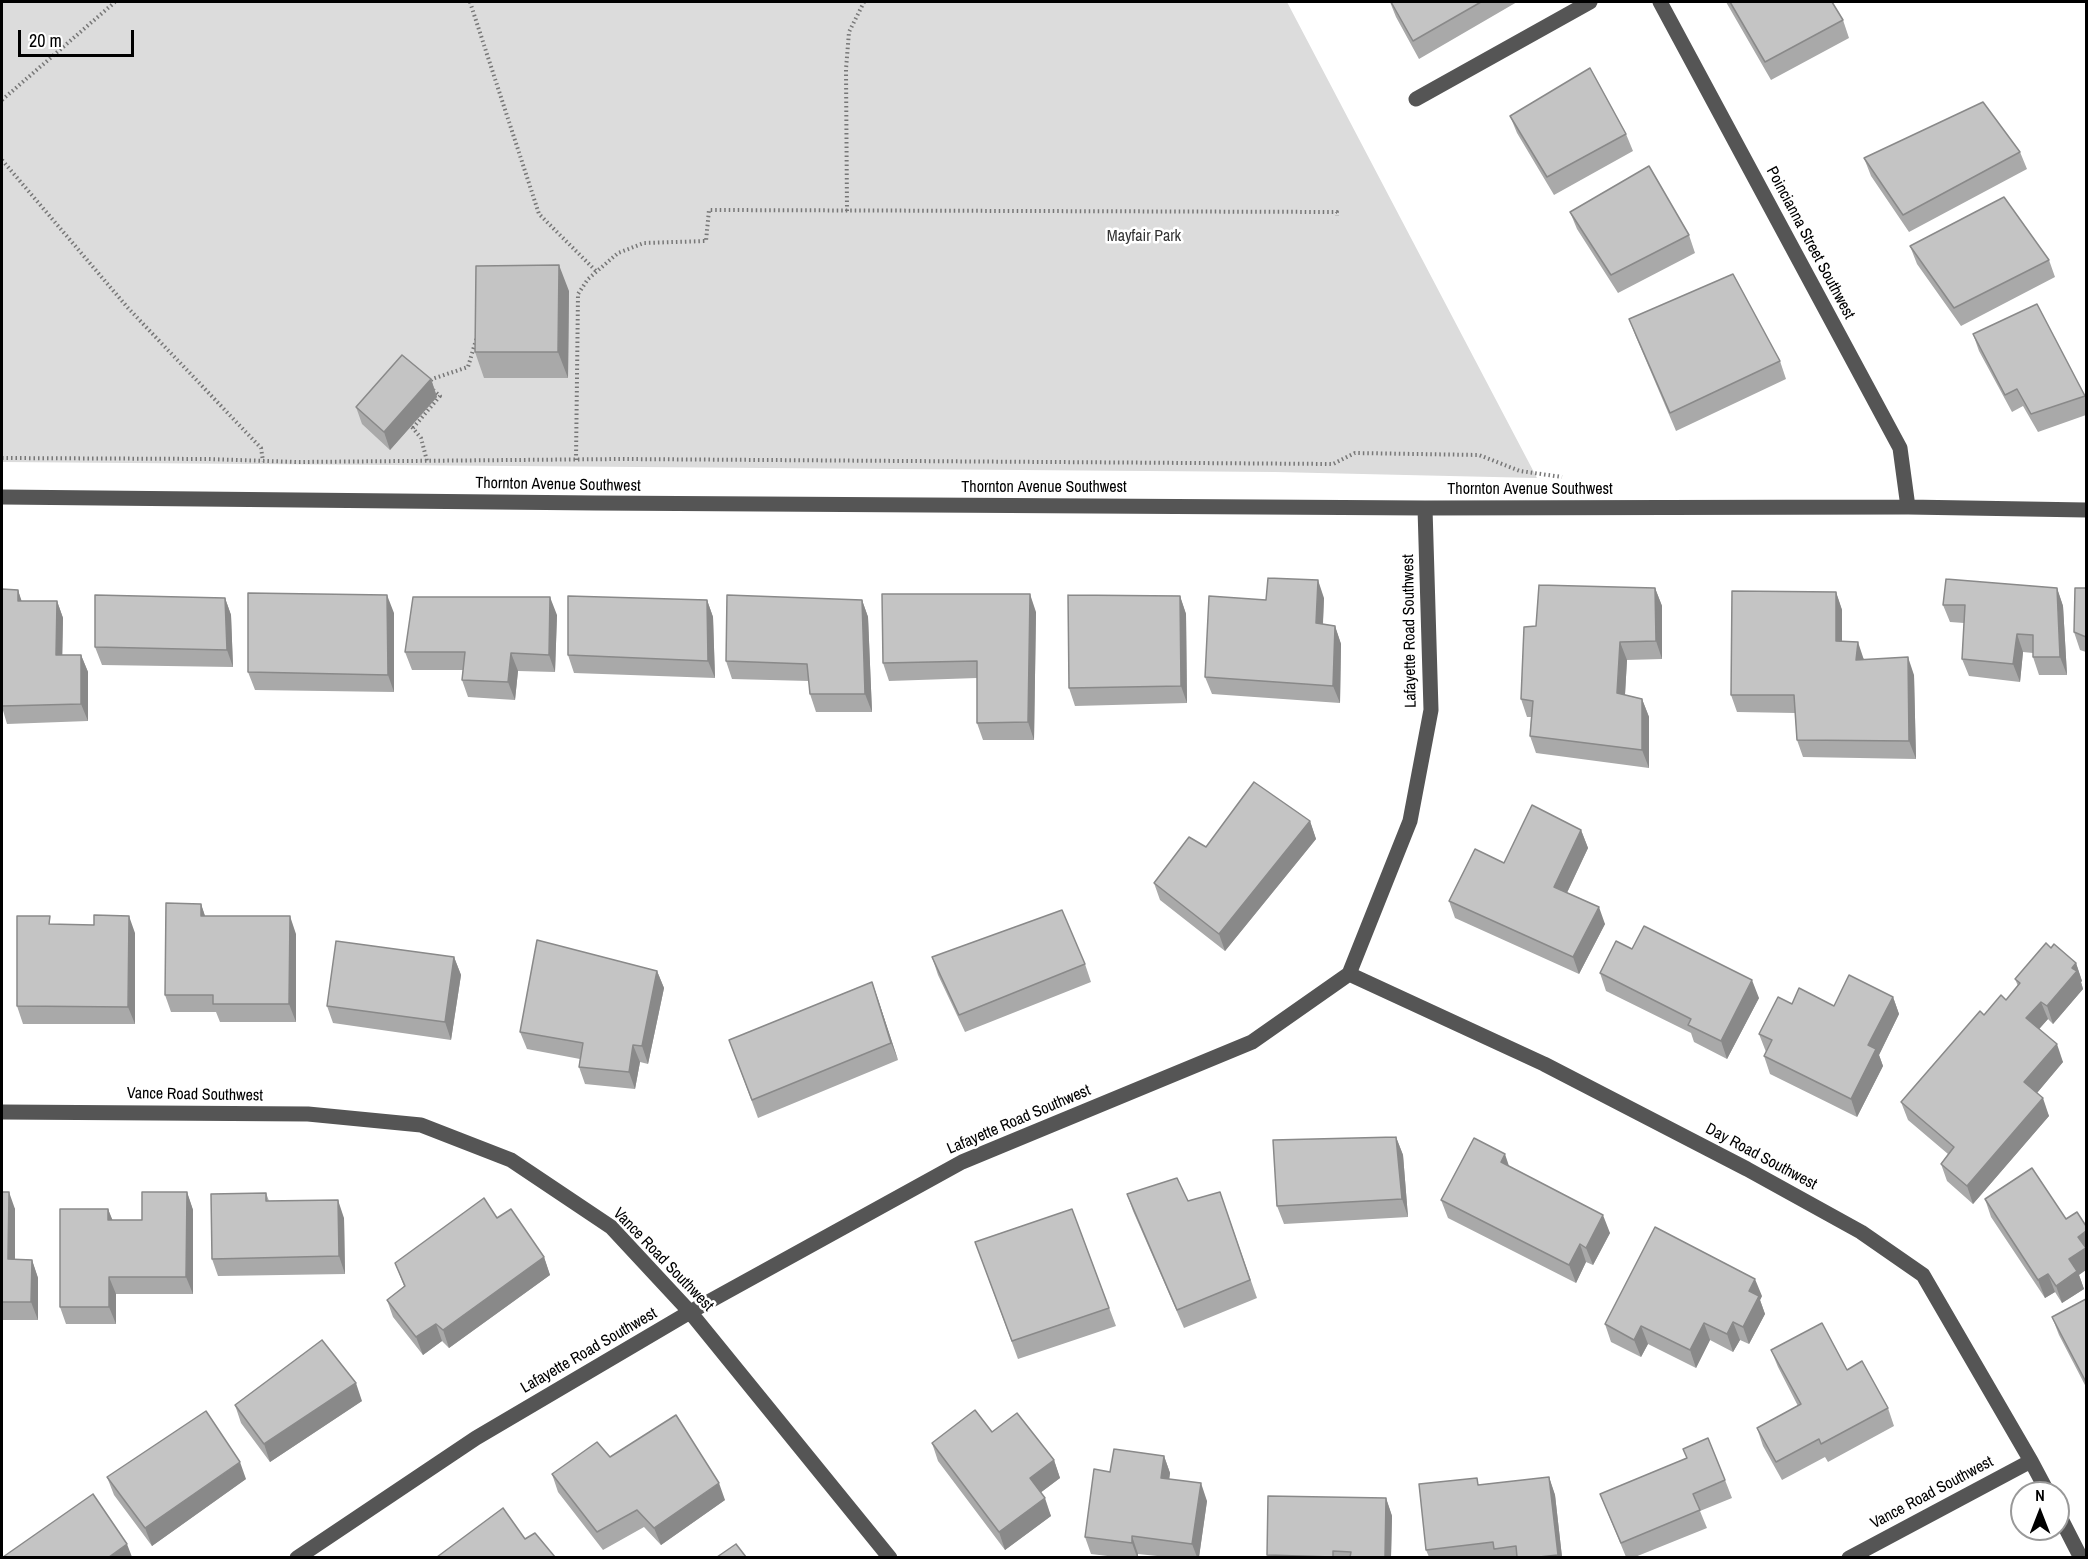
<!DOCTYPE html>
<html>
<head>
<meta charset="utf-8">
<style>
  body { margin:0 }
  #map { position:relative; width:2088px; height:1559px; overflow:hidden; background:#fff; font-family:"Archivo Narrow",sans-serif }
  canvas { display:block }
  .frame { position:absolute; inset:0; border:3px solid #000; pointer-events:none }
  .north { position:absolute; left:2010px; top:1481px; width:60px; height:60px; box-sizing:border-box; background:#fff; border:2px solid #999; border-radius:50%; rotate:0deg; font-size:16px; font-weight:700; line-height:24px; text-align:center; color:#000 }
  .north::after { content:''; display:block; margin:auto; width:21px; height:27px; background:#000; clip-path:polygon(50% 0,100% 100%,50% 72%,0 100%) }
  .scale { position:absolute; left:18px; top:30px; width:116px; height:27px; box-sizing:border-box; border:3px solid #000; border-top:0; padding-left:8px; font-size:18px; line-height:21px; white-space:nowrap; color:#000; -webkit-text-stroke:4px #fff; paint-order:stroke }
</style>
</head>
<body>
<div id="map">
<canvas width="2088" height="1559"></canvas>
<div class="frame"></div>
<div class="north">N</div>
<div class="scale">20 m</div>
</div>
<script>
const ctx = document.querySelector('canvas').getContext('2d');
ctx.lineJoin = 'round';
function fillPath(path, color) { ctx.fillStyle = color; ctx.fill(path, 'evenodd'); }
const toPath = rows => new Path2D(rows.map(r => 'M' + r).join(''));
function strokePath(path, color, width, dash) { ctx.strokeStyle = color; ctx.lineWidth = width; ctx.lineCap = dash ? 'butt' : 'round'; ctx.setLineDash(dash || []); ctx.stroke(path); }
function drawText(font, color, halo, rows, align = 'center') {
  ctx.font = font + ' "Archivo Narrow",sans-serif'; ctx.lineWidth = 5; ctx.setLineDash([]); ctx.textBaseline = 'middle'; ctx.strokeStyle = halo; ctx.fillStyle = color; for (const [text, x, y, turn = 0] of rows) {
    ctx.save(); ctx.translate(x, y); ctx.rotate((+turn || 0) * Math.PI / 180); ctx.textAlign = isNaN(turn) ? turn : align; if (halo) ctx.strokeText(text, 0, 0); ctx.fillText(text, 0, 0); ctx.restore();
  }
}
fillPath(toPath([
  [2,2,1287,2,1537,478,1275,472,2,462]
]), '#dcdcdc');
strokePath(toPath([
  [470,2,539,214,597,272],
  [2,100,115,2],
  [2,160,128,308,261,448,263,461],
  [847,211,846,69,849,32,864,2],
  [428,384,432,379,468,367,476,340,478,340],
  [412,427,421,438,427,461],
  [413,428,440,396,432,389],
  [2,458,208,459,297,462,623,459,1333,464,1355,453,1479,455,1520,471,1562,477],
  [576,460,578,294,588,279,618,253,644,243,706,241,709,210,1337,212,1337,216]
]), '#777', 4, [1.5, 3]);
strokePath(toPath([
  [1660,2,1900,448,1908,507],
  [1416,99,1590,2],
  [2,497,595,503,1425,508,1908,507,2086,510],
  [1349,974,1544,1064,1747,1169,1861,1232,1923,1275,2031,1461,2048,1493],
  [2,1112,308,1114,421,1125,511,1160,611,1227,690,1312,890,1558],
  [2058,1513,2081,1558],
  [297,1558,476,1438,690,1312,962,1162,1252,1042,1349,974,1410,821,1431,710,1425,508],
  [1849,1558,2031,1461]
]), '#555', 15);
fillPath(toPath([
  [1390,2,1517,2,1419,59,1396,17],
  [1726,2,1832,2,1843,20,1849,38,1771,80],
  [1510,116,1626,134,1633,151,1554,195,1517,133],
  [2020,152,2027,169,1909,232,1871,176,1864,158],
  [1570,212,1689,235,1695,253,1618,293,1577,229],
  [1910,246,2049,260,2055,277,1961,326,1917,264],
  [569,291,568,378,484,378,475,352],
  [1629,319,1780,361,1786,379,1676,431,1636,337],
  [1973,334,2085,396,2086,399,2086,415,2038,432,2023,406,2012,412,1979,351],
  [431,379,437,397,390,450,362,424,356,407],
  [1655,588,1662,606,1662,659,1627,660,1625,695,1642,699,1649,717,1649,768,1536,753,1530,736,1531,717,1527,717,1521,699,1536,626],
  [2057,588,2063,606,2067,675,2039,675,2033,657,2033,653,2023,652,2020,682,1969,676,1962,659,1964,623,1950,622,1943,605],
  [2086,588,2086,652,2080,650,2074,632],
  [2,589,18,590,21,601,57,601,63,618,62,655,81,655,88,672,88,721,7,724,2,707],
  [1836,592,1842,610,1842,641,1864,659,1914,675,1916,759,1803,757,1797,740,1795,713,1737,712,1731,695],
  [1180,596,1186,614,1187,703,1075,706,1069,688],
  [225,598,231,615,233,667,102,665,95,647],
  [1324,598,1323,624,1335,626,1341,644,1340,703,1212,694,1205,677,1266,600],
  [707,600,713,617,715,678,574,673,568,655],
  [862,600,868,617,872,712,816,712,810,694,809,681,732,679,726,661],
  [1036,612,1034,740,983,740,977,723,977,678,889,681,883,663],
  [394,613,394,692,255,690,248,672],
  [557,615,555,672,518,671,515,700,468,697,462,680,463,670,412,670,405,652],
  [1310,821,1316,839,1225,951,1160,900,1154,883,1206,847],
  [1581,830,1588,848,1567,893,1605,924,1579,974,1455,918,1449,901,1504,863],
  [201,904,205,916,296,934,296,1022,220,1022,216,1012,171,1012,165,995],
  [53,924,135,933,135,1024,23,1024,17,1006],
  [2051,948,2076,963,2082,981,2081,982,2083,989,2053,1024,2048,1019,2039,1029,2063,1062,2037,1093,2049,1116,1973,1204,1947,1181,1941,1164,1948,1154,1908,1120,1901,1102,1984,1015,2006,1000,2018,986,2015,979],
  [1632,949,1759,998,1727,1059,1694,1042,1691,1033,1606,991,1600,973],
  [454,957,461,975,451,1040,333,1023,327,1006],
  [932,957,1085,964,1091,982,965,1032,938,975],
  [657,971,664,988,648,1064,640,1062,635,1089,585,1084,579,1067,580,1059,527,1049,520,1032],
  [872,982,898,1060,758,1118,729,1040],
  [1893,997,1899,1014,1879,1055,1883,1066,1857,1117,1770,1074,1764,1056,1766,1052,1759,1034,1792,1004,1834,1006],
  [1396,1137,1403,1155,1408,1217,1284,1224,1277,1206],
  [1510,1167,1610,1233,1593,1265,1586,1262,1576,1283,1448,1218,1441,1200],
  [2,1192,15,1209,15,1259,32,1260,38,1278,38,1320,2,1320],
  [187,1192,193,1210,193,1294,116,1294,116,1324,66,1324,60,1307,108,1209,112,1220,142,1220],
  [1220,1192,1257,1298,1184,1328,1133,1211,1127,1194,1188,1201],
  [266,1193,269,1201,344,1218,345,1274,218,1276,212,1259],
  [1985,1199,2079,1275,2084,1289,2062,1303,2055,1292,2045,1298,1991,1217],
  [1072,1209,1116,1326,1018,1359,975,1242],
  [497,1218,544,1257,550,1275,449,1348,442,1341,423,1355,393,1317,387,1300,404,1286,395,1263],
  [1762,1296,1760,1300,1765,1314,1749,1344,1740,1340,1733,1352,1710,1340,1696,1368,1648,1344,1641,1357,1611,1342,1605,1324],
  [2086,1299,2086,1387,2059,1335,2052,1317],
  [1771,1350,1847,1370,1888,1408,1894,1426,1828,1462,1825,1457,1782,1480,1763,1446,1757,1428,1798,1406,1778,1367],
  [362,1401,270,1462,241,1423,235,1405],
  [992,1432,1054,1460,1060,1478,1040,1493,1051,1516,1005,1550,938,1461,932,1443],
  [1164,1456,1170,1473,1169,1479,1207,1501,1199,1557,1167,1557,1138,1554,1138,1557,1116,1557,1091,1554,1085,1537,1110,1472],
  [610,1457,725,1500,661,1545,644,1527,603,1550,558,1492,552,1474],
  [107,1477,246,1479,152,1546,114,1495],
  [1549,1477,1555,1495,1562,1557,1429,1557,1426,1550,1480,1485],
  [1725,1480,1732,1498,1700,1511,1707,1528,1635,1557,1626,1557,1600,1494],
  [1386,1498,1392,1516,1391,1557,1268,1557,1267,1555]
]), '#a9a9a9');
fillPath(toPath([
  [559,265,569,291,568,378,558,352],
  [431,379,437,397,390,450,384,432],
  [1318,580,1324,598,1322,641,1316,623],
  [1655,588,1662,606,1662,659,1656,641],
  [2057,588,2063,606,2067,675,2060,657],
  [18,590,24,608,18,601],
  [1836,592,1842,610,1842,659,1836,641],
  [1030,594,1036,612,1034,740,1028,722],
  [387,595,394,613,394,692,388,675],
  [1180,596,1186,614,1187,703,1181,686],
  [550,597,557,615,555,672,549,655],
  [225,598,231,615,233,667,227,650],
  [707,600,713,617,715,678,708,661],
  [862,600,868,617,872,712,865,694],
  [57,601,63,618,62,673,56,655],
  [1335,626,1341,644,1340,703,1333,686],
  [2017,634,2023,652,2020,682,2013,664],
  [1620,642,1627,660,1624,711,1617,693],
  [1858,642,1864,660,1856,660],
  [511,653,518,671,515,700,508,682],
  [81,655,88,672,88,721,81,704],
  [1908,657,1914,675,1916,759,1909,741],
  [1642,699,1649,717,1649,768,1642,750],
  [1310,821,1316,839,1225,951,1219,934],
  [1581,830,1588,848,1561,905,1554,887],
  [201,904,207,922,201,916],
  [1599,907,1605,924,1579,974,1573,957],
  [129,916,135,933,135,1024,128,1007],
  [290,916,296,934,296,1022,289,1004],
  [454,957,461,975,451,1040,445,1022],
  [2076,963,2082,981,2081,982,2083,989,2053,1024,2047,1006,2072,968],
  [657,971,664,988,648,1064,642,1046],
  [1752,980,1759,998,1727,1059,1721,1041],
  [872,982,878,999,898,1060,891,1043],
  [1893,997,1899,1014,1879,1055,1883,1066,1857,1117,1851,1099,1868,1045],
  [2041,1002,2048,1019,2033,1036,2026,1018],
  [2057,1044,2063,1062,2031,1100,2024,1082],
  [633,1045,640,1062,635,1089,629,1072],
  [2043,1098,2049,1116,1973,1204,1967,1186],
  [1396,1137,1403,1155,1408,1217,1402,1199],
  [1505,1154,1511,1172,1501,1162],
  [9,1192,15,1209,15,1277,8,1259],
  [187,1192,193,1210,193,1294,186,1277],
  [338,1200,344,1218,345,1274,339,1256],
  [108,1209,115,1226,108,1220],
  [1603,1215,1610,1233,1593,1265,1586,1248],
  [2086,1231,2086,1270,2079,1275,2084,1289,2062,1303,2056,1286,2078,1237],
  [1580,1244,1586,1262,1576,1283,1569,1265],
  [544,1257,550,1275,449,1348,443,1330],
  [32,1260,38,1278,38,1320,31,1302],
  [2048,1274,2055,1292,2045,1298,2038,1280],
  [109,1277,116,1294,116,1324,109,1307],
  [1755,1279,1762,1296,1760,1300,1765,1314,1749,1344,1743,1327,1749,1291],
  [1733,1322,1740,1340,1733,1352,1727,1334],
  [1704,1323,1710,1340,1696,1368,1690,1350],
  [436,1324,442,1341,423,1355,416,1337],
  [1641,1326,1648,1344,1641,1357,1634,1340],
  [356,1383,362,1401,270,1462,264,1444],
  [1164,1456,1170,1473,1167,1496,1161,1478],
  [1054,1460,1060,1478,1036,1496,1030,1478],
  [240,1462,246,1479,152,1546,145,1528],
  [1549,1477,1555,1495,1562,1557,1558,1557,1558,1555],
  [719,1483,725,1500,661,1545,654,1528],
  [1201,1483,1207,1501,1199,1557,1197,1557,1192,1544],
  [1045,1498,1051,1516,1005,1550,999,1532],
  [1386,1498,1392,1516,1391,1557,1385,1557],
  [1132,1536,1138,1554,1138,1557,1137,1557,1132,1543],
  [127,1544,132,1557,109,1557]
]), '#898989');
const building = toPath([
  [1391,2,1481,2,1413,41,1391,2],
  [1730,2,1832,2,1843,20,1765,62,1730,2],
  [1590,68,1626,134,1547,177,1510,116,1590,68],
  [1983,102,2020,152,1903,215,1864,158,1983,102],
  [1649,166,1689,235,1611,275,1570,212,1649,166],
  [2004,197,2049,260,1954,308,1910,246,2004,197],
  [559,265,558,352,475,352,476,266,559,265],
  [1733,274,1780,361,1670,413,1629,319,1733,274],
  [2037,304,2085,396,2031,414,2017,389,2005,395,1973,334,2037,304],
  [402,355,431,379,384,432,356,407,402,355],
  [1268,578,1318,580,1316,623,1335,626,1333,686,1205,677,1209,596,1266,600,1268,578],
  [1946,579,2057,588,2060,657,2033,657,2033,635,2017,634,2013,664,1962,659,1965,605,1943,605,1946,579],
  [1539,585,1655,588,1656,641,1620,642,1617,693,1642,699,1642,750,1530,736,1533,701,1521,699,1524,627,1536,626,1539,585],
  [2075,588,2086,588,2086,637,2074,632,2075,588],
  [2,589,18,590,18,601,57,601,56,655,81,655,81,704,2,706,2,589],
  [1732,591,1836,592,1836,641,1858,642,1856,660,1908,657,1909,741,1797,740,1794,695,1731,695,1732,591],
  [248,593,387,595,388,675,248,672,248,593],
  [882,594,1030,594,1028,722,977,723,977,661,883,663,882,594],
  [95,595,225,598,227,650,95,647,95,595],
  [727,595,862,600,865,694,810,694,807,664,726,661,727,595],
  [1068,595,1180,596,1181,686,1069,688,1068,595],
  [568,596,707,600,708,661,568,655,568,596],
  [413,597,550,597,549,655,511,653,508,682,462,680,465,652,405,652,413,597],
  [1254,782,1310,821,1219,934,1154,883,1189,837,1206,847,1254,782],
  [1532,805,1581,830,1554,887,1599,907,1573,957,1449,901,1475,849,1504,863,1532,805],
  [166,903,201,904,201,916,290,916,289,1004,213,1004,213,995,165,995,166,903],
  [1062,910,1085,964,959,1015,932,957,1062,910],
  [94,915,129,916,128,1007,17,1006,17,916,50,916,49,924,94,925,94,915],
  [1644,926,1752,980,1721,1041,1688,1025,1691,1019,1600,973,1616,941,1632,949,1644,926],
  [537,940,657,971,642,1046,633,1045,629,1072,579,1067,583,1043,520,1032,537,940],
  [336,941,454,957,445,1022,327,1006,336,941],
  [2046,943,2051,948,2054,944,2076,963,2072,968,2077,971,2047,1006,2041,1002,2026,1018,2057,1044,2024,1082,2043,1098,1967,1186,1941,1164,1954,1147,1901,1102,1980,1011,1984,1015,2001,995,2006,1000,2020,983,2015,979,2046,943],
  [1849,975,1893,997,1868,1045,1876,1049,1851,1099,1764,1056,1772,1040,1759,1034,1778,997,1792,1004,1799,988,1834,1006,1849,975],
  [872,982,891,1043,752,1100,729,1040,872,982],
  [1396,1137,1402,1199,1277,1206,1273,1140,1396,1137],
  [1474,1138,1505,1154,1501,1162,1603,1215,1586,1248,1580,1244,1569,1265,1441,1200,1474,1138],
  [2032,1168,2066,1219,2077,1212,2086,1226,2086,1231,2078,1237,2086,1248,2069,1259,2077,1271,2056,1286,2048,1274,2038,1280,1985,1199,2032,1168],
  [1177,1178,1188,1201,1220,1192,1250,1280,1177,1310,1127,1194,1177,1178],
  [2,1192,9,1192,8,1259,32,1260,31,1302,2,1302,2,1192],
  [142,1192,187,1192,186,1277,109,1277,109,1307,60,1307,60,1209,108,1209,108,1220,142,1220,142,1192],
  [266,1193,266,1201,338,1200,339,1256,212,1259,211,1194,266,1193],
  [484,1198,497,1218,511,1209,544,1257,443,1330,436,1324,416,1337,387,1300,405,1286,395,1263,484,1198],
  [1072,1209,1109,1308,1012,1341,975,1242,1072,1209],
  [1655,1227,1755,1279,1749,1291,1759,1296,1743,1327,1733,1322,1727,1334,1704,1323,1690,1350,1641,1326,1634,1340,1605,1324,1655,1227],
  [2086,1299,2086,1382,2052,1317,2086,1299],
  [1822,1323,1847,1370,1862,1361,1888,1408,1821,1444,1819,1439,1776,1462,1757,1428,1801,1404,1771,1350,1822,1323],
  [322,1340,356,1383,264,1444,235,1405,322,1340],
  [975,1410,992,1432,1017,1413,1054,1460,1030,1478,1045,1498,999,1532,932,1443,975,1410],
  [206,1411,240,1462,145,1528,107,1477,206,1411],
  [676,1415,719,1483,654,1528,637,1510,597,1532,552,1474,597,1442,610,1457,676,1415],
  [1708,1438,1725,1480,1693,1494,1700,1510,1621,1543,1600,1494,1687,1458,1683,1449,1708,1438],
  [1114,1449,1164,1456,1161,1478,1201,1483,1192,1544,1132,1536,1132,1543,1085,1537,1094,1469,1110,1472,1114,1449],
  [1549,1477,1558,1555,1539,1557,1517,1557,1516,1546,1494,1549,1493,1542,1426,1550,1419,1484,1477,1478,1478,1485,1549,1477],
  [93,1494,127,1544,109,1557,3,1557,93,1494],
  [1268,1496,1386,1498,1385,1557,1350,1557,1351,1552,1333,1551,1333,1557,1267,1555,1268,1496],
  [503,1508,525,1539,535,1533,555,1557,437,1557,503,1508],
  [736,1544,746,1557,717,1557,736,1544]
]);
fillPath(building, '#c4c4c4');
strokePath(building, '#898989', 1.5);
drawText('16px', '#333', '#fff', [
  ["Mayfair Park",1144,237]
]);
drawText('16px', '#000', '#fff', [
  ["Poincianna Street Southwest",1810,243,62],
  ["Thornton Avenue Southwest",558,485,1],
  ["Thornton Avenue Southwest",1044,488],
  ["Thornton Avenue Southwest",1530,490],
  ["Lafayette Road Southwest",1410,631,-91],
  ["Vance Road Southwest",195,1095,1],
  ["Lafayette Road Southwest",1019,1120,-23],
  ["Day Road Southwest",1761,1157,28],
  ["Vance Road Southwest",663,1260,46],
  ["Lafayette Road Southwest",589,1351,-30],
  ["Vance Road Southwest",1932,1493,-28]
]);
</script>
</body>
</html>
